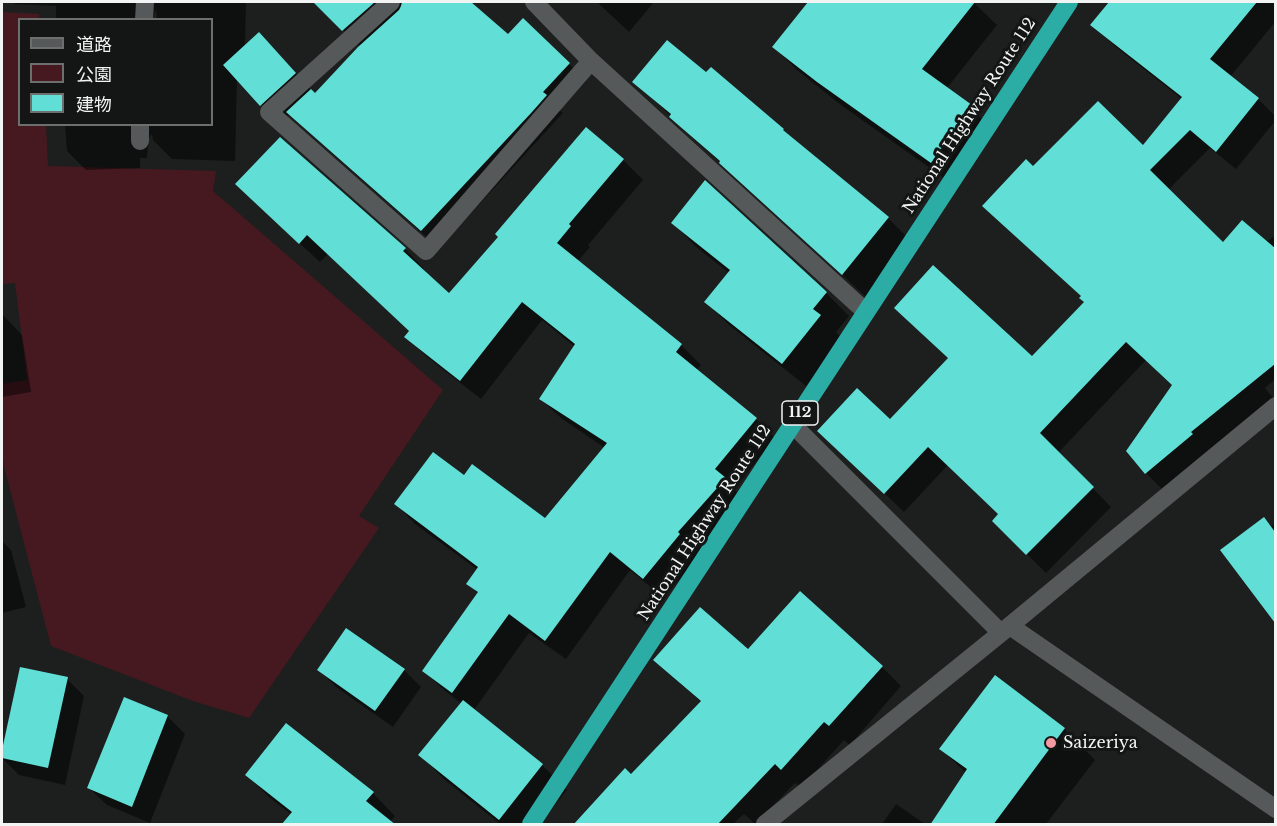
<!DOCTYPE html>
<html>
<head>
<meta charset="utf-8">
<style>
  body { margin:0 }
  #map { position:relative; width:1277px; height:826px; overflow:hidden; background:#1c1f1e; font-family:"Libre Baskerville","Noto Sans JP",serif }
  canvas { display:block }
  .frame { position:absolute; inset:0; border:3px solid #f2f4f4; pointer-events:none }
  .legend { position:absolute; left:18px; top:18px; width:195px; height:108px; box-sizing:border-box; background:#131615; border:2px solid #6c6f6e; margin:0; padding:8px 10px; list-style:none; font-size:18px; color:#f2f4f4 }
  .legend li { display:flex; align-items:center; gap:12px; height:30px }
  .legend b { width:30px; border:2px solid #6c6f6e }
</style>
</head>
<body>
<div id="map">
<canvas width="1277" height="826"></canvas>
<div class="frame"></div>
<ul class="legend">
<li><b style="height:8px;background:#565959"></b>道路</li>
<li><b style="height:16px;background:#461920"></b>公園</li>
<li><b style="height:16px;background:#61ded6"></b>建物</li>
</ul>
</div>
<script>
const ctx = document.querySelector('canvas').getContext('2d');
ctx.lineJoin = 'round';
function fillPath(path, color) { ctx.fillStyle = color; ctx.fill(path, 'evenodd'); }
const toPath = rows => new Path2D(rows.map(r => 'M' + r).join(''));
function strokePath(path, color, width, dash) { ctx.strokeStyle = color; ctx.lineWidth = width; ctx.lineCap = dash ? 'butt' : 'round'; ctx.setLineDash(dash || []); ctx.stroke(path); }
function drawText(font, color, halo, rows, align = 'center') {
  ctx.font = font + ' "Libre Baskerville",serif'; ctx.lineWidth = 6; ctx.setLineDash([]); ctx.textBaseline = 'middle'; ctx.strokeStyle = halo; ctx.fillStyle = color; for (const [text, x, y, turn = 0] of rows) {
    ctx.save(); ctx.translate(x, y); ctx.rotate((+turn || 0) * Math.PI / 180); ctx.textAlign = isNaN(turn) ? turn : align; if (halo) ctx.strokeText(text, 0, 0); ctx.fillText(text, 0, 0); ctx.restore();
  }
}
fillPath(toPath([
  [2,12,39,14,39,19,20,20,20,124,46,125,48,166,216,171,213,191,443,390,359,516,379,528,249,718,193,701,51,646,4,467,2,447,2,384,27,380,15,283,2,284]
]), '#461920');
fillPath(toPath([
  [13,2,246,2,245,48,278,54,316,95,361,47,315,2,468,2,508,37,569,64,586,81,559,110,563,113,439,248,305,129,290,114,280,124,237,78,235,161,172,159,153,140,152,134,149,138,147,158,140,158,140,168,86,170,67,151,65,124,212,124,212,20,157,20,156,9,153,20,56,20,56,6,15,4],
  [597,2,654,2,629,32],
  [810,2,973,2,997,25,947,88,963,100,986,123,954,185,841,105,797,70,774,47],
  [1110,2,1276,2,1276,21,1230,77,1258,99,1276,117,1276,120,1236,169,1210,148,1168,190,1223,244,1266,242,1276,235,1276,379,1265,388,1274,399,1165,492,1146,473,1173,385,1146,360,1058,453,1111,507,1046,573,994,521,1000,515,948,465,904,512,838,449,890,421,1032,358,1085,302,1082,297,1003,225,1033,168,1143,148,1182,99,1117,48,1097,29,1097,18],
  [711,69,783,130,800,146,888,218,912,242,866,297,728,169,695,140,671,116,634,81,706,74],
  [623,160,643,180,588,245,590,247,578,261,681,345,701,365,697,370,756,419,775,438,734,489,744,499,697,553,699,555,664,598,630,570,566,659,529,633,474,710,542,765,567,790,540,824,500,824,445,780,420,755,462,704,444,690,424,671,479,594,468,583,478,570,415,524,396,504,464,477,546,520,605,448,561,418,541,399,575,347,542,320,481,399,426,356,406,337,410,332,328,254,320,262,257,204,405,249,424,269,423,271,449,295],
  [705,182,826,293,849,316,836,332,843,339,806,386,729,325,706,302,729,273,695,246,673,223],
  [2,314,22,335,31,392,2,397],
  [1264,519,1271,526,1276,523,1276,617,1265,607],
  [2,541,11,550,26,607,2,613],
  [800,593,882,667,901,686,850,745,844,740,801,788,795,783,755,824,744,814,733,824,593,824,631,776,702,703,675,679,655,660,748,651],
  [21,669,67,679,84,696,65,785,19,775,2,758],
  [319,670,404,670,421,687,393,727,336,687],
  [995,677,1064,729,1095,760,1046,824,932,824,966,773,941,749],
  [167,716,185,734,150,823,107,805,89,788],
  [247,775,373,793,395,816,390,822,291,814,270,798],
  [896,804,925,824,882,824]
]), '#0007');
fillPath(toPath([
  [313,2,375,2,342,31],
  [402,2,471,2,508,34,523,18,570,63,543,92,547,95,532,112,421,231,286,112,311,89,315,93,358,47,399,10,401,6],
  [808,2,975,2,922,69,972,105,931,163,817,82,772,47],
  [1109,2,1257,2,1210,59,1259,98,1216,152,1190,130,1150,170,1223,242,1242,220,1275,248,1275,364,1191,432,1193,434,1145,474,1126,451,1172,385,1126,342,1040,433,1094,487,1026,555,992,521,998,514,928,447,884,494,817,431,857,388,890,419,948,358,894,308,933,265,1032,356,1084,302,1079,298,1081,296,982,206,1026,159,1033,166,1098,101,1143,145,1182,97,1090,25],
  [259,32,296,73,260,106,223,65],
  [667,40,706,72,711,67,784,129,783,130,889,217,842,275,719,163,720,161,669,117,671,114,632,82],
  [586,127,624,159,569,224,571,226,557,243,682,344,676,352,757,418,715,469,726,478,678,532,680,534,643,579,610,552,545,641,509,614,452,693,422,671,478,592,466,584,478,567,394,504,433,452,464,475,472,464,545,518,607,443,539,399,575,344,522,302,460,381,404,337,409,331,307,235,299,244,235,184,280,137,406,248,403,251,449,293,498,237,495,234],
  [705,180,827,292,813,309,821,315,782,364,704,302,730,270,671,223],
  [1264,517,1275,532,1275,623,1220,550],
  [800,591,883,666,829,726,824,722,781,770,775,764,717,825,573,825,625,768,631,774,701,701,653,660,700,607,748,649],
  [346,628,405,669,375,711,317,670],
  [20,667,68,677,48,768,2,758,2,750],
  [995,675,1065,728,993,825,930,825,967,769,939,749],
  [124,697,168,715,132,807,87,788],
  [463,700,543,764,499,820,418,755],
  [286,723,374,792,366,801,396,825,281,825,292,812,245,775]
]), '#61ded6');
strokePath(toPath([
  [391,2,269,112,426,251,591,61],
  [534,2,591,61,866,312],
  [144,20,145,2],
  [140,141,140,124],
  [792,424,1001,633],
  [1010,626,1276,809],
  [765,824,1001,633,1276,406]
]), '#565959', 18);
strokePath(toPath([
  [531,824,1069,2]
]), '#2bada6', 18);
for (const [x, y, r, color] of [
  [1051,743,6,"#f49aa3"]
]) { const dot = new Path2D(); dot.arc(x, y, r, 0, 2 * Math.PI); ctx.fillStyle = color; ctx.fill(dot); strokePath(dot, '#131615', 2); }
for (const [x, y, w] of [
  [800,413,36]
]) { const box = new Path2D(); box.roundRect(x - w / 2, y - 12, w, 24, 4.5); ctx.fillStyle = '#131615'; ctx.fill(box); strokePath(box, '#f2f4f4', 1.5); }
drawText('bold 15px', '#f2f4f4', null, [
  ["112",800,413]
]);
drawText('16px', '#f2f4f4', '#131615', [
  ["National Highway Route 112",970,116,-57],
  ["National Highway Route 112",705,523,-57]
]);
drawText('16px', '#f2f4f4', '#131615', [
  ["Saizeriya",1063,743]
], 'left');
</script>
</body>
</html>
